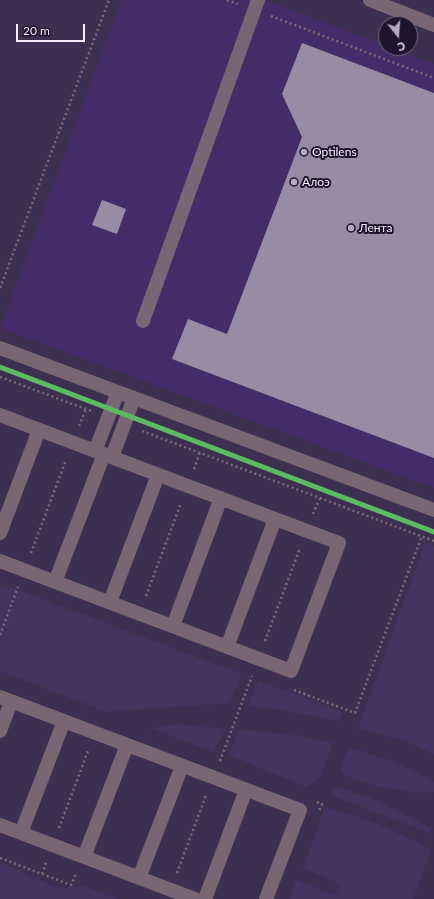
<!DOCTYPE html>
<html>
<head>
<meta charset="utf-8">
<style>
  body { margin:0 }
  #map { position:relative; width:434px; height:899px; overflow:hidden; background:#3d2f4f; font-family:Lato,sans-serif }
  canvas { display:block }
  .north { position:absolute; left:378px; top:16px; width:40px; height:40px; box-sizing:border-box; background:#1e142d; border:1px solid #726b7f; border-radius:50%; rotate:163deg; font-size:11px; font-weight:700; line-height:16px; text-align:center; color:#f1edfb }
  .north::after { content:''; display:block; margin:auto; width:14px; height:18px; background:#b2aabf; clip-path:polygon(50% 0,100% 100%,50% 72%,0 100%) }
  .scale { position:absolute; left:16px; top:24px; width:69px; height:18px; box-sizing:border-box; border:2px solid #f1edfb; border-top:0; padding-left:5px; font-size:12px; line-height:14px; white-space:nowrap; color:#f1edfb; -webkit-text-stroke:3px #1e142d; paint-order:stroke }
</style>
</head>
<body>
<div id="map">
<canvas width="434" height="899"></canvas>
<div class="north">С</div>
<div class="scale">20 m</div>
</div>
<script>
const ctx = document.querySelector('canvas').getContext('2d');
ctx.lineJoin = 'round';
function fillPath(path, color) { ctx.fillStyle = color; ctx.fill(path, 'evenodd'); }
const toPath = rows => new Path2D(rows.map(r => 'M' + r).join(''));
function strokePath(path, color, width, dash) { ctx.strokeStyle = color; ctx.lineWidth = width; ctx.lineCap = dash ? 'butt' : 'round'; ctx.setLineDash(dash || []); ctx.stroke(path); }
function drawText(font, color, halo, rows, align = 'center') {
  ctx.font = font + ' Lato,sans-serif'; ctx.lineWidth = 4; ctx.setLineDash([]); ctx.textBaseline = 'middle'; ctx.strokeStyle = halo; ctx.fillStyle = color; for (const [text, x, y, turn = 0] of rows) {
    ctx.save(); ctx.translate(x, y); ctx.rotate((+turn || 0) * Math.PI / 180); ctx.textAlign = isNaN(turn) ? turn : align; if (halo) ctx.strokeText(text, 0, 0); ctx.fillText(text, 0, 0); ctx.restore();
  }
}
fillPath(toPath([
  [121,0,266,0,386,46,386,48,391,48,434,64,434,488,0,328]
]), '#452b67');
fillPath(toPath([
  [425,543,434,546,434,754,404,741,358,728],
  [0,583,242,674,230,703,106,712,0,671],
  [258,681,343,712,339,721,275,709,248,706],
  [178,724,203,727,226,729,213,752,150,728],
  [239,729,301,736,333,743,322,774,315,782,306,787,229,755],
  [349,747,395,762,428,778,434,782,434,792,420,793,379,787,344,775,340,768],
  [334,786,371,798,410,817,430,828,429,833,330,795],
  [325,807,340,811,371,821,417,842,431,851,413,899,290,899,296,880,335,895,340,884,303,868],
  [1,863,58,888,84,886,118,899,0,899,0,864]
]), '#45325f');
fillPath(toPath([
  [302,43,434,93,434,458,172,359,188,319,227,334,302,137,282,94],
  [102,200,126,209,117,234,92,225]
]), '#998ba3');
strokePath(toPath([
  [227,0,238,4],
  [271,16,434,78],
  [0,288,109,0],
  [0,377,91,411],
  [79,426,86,409],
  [142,431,434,541],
  [194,469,200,452],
  [313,514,320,498],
  [31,553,66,460],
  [146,596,181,503],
  [0,635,18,587],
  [265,641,300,548],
  [294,690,355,713,422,536],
  [220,761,252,676],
  [317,802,322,804,319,811],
  [59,828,88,751],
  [0,858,71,885,76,874],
  [177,873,206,795],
  [42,874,46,863]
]), '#796a78', 2.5, [2, 3]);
strokePath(toPath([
  [370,0,434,25],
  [143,321,258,0],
  [0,348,434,510],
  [0,415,339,543,291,671,0,561],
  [95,451,118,392],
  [112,457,134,398],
  [0,533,39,430],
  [55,582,104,454],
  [110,602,158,475],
  [173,626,221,498],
  [227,647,275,519],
  [0,697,300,810,266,899],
  [0,731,11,702],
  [0,825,195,899],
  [21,833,64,721],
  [84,857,127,745],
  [139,878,182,766],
  [205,899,246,790]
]), '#796574', 14);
strokePath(toPath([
  [0,367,434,532]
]), '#5cba63', 5);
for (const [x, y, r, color] of [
  [304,152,4,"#b2aabf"],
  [294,182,4,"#b2aabf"],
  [351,228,4,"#b2aabf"]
]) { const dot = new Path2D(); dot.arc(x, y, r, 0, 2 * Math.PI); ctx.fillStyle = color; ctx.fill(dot); strokePath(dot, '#1e142d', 1.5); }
drawText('12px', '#f1edfb', '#1e142d', [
  ["Optilens",312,152],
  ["Алоэ",302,182],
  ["Лента",359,228]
], 'left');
</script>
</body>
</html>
